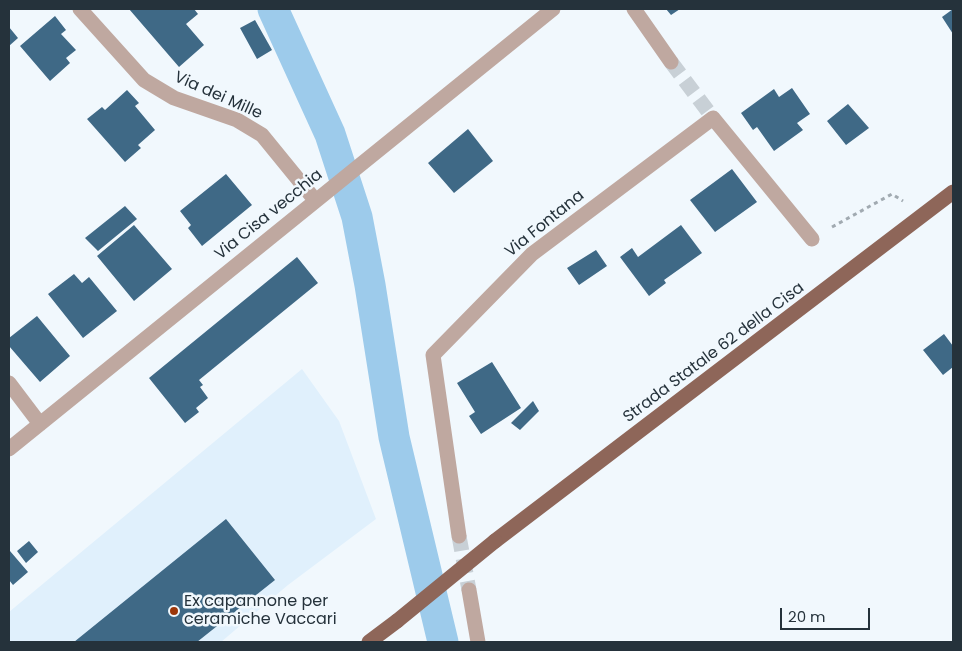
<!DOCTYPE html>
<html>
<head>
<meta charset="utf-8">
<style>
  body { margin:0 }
  #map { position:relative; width:962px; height:651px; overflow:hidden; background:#f1f8fd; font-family:Poppins,sans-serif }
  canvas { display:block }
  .frame { position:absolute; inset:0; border:10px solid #25323b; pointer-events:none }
  .scale { position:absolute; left:780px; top:608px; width:90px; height:22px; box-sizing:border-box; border:2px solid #25323b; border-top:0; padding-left:6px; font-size:15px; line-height:18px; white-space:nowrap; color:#25323b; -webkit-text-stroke:4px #f1f8fd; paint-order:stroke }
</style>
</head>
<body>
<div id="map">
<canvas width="962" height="651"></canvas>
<div class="frame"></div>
<div class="scale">20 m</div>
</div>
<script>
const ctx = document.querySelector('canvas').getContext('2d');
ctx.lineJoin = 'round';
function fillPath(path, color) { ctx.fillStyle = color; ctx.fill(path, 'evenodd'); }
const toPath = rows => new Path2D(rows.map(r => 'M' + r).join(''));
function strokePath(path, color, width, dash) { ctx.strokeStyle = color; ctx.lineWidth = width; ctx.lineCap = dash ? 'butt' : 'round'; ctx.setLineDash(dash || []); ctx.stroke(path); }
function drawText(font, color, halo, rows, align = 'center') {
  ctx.font = font + ' Poppins,sans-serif'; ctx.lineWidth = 5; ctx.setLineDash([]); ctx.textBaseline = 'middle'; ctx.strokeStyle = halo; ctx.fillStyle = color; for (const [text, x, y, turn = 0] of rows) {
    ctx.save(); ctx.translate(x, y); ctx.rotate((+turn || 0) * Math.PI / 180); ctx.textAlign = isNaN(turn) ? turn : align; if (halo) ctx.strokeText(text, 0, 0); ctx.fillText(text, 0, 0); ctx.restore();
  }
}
fillPath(toPath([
  [302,369,339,421,376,519,288,585,221,642,9,642,9,612]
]), '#e0f0fc');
strokePath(toPath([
  [273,9,330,134,357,217,370,285,394,437,443,642]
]), '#9dcbeb', 31);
fillPath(toPath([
  [129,9,194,9,198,14,186,24,204,45,179,67],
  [666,9,680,9,671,15],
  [953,9,953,34,942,17],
  [55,16,66,30,61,34,76,50,66,58,70,63,50,81,20,46],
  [255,20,272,50,257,59,240,28],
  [9,27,18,38,9,46],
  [792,88,810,114,797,123,803,130,774,151,757,127,753,130,741,113,774,89,779,97],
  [127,90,139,103,135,106,155,130,138,145,141,148,125,162,87,119,102,107,105,110],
  [848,104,869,128,846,145,827,121],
  [468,129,493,161,454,193,428,163],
  [732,169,757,202,715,232,690,200],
  [226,174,252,205,202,246,188,228,191,225,180,211],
  [125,206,137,219,98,251,85,238],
  [134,225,172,269,134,301,97,256],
  [681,225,702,253,664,280,666,283,649,296,620,257,632,248,638,257],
  [596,250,607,266,579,285,567,268],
  [297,257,318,283,199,380,203,385,200,387,208,398,196,408,199,412,185,423,149,378],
  [74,274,82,283,89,277,117,311,83,338,48,294],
  [37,316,70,356,40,382,9,346,9,338],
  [944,334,953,346,953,367,943,375,923,350],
  [492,362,521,408,481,434,469,416,475,412,457,383],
  [533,401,539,411,520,430,511,423],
  [226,519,275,580,197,642,74,642],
  [29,541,38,552,26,563,17,551],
  [9,551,10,551,28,572,13,585,9,580]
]), '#3f6986');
strokePath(toPath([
  [671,62,713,118],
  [459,536,469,590]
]), '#c8d0d6', 15, [15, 8]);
strokePath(toPath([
  [832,227,892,194,903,201]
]), '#a1aab1', 3, [4, 4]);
strokePath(toPath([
  [80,9,144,80,174,98,237,120,262,135,315,200],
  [634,9,671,62],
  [9,383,40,424],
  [9,449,553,9],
  [459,536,433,355,532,254,713,118,812,239],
  [469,590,478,642]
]), '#bfa8a0', 15);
strokePath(toPath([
  [495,541,953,192],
  [369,642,397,621]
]), '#8e6659', 15);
strokePath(toPath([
  [397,621,495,541]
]), '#8e6659', 15);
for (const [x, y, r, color] of [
  [174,611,5,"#9c370a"]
]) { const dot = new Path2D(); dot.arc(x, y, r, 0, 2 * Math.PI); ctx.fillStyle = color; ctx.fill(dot); strokePath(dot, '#f1f8fd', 2); }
drawText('16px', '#25323b', '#f1f8fd', [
  ["Via dei Mille",218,96,24],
  ["Via Cisa vecchia",269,215,-39],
  ["Via Fontana",545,224,-39],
  ["Strada Statale 62 della Cisa",714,353,-37]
]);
drawText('16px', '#25323b', '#f1f8fd', [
  ["Ex capannone per",184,602],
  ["ceramiche Vaccari",184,620]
], 'left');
</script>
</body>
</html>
